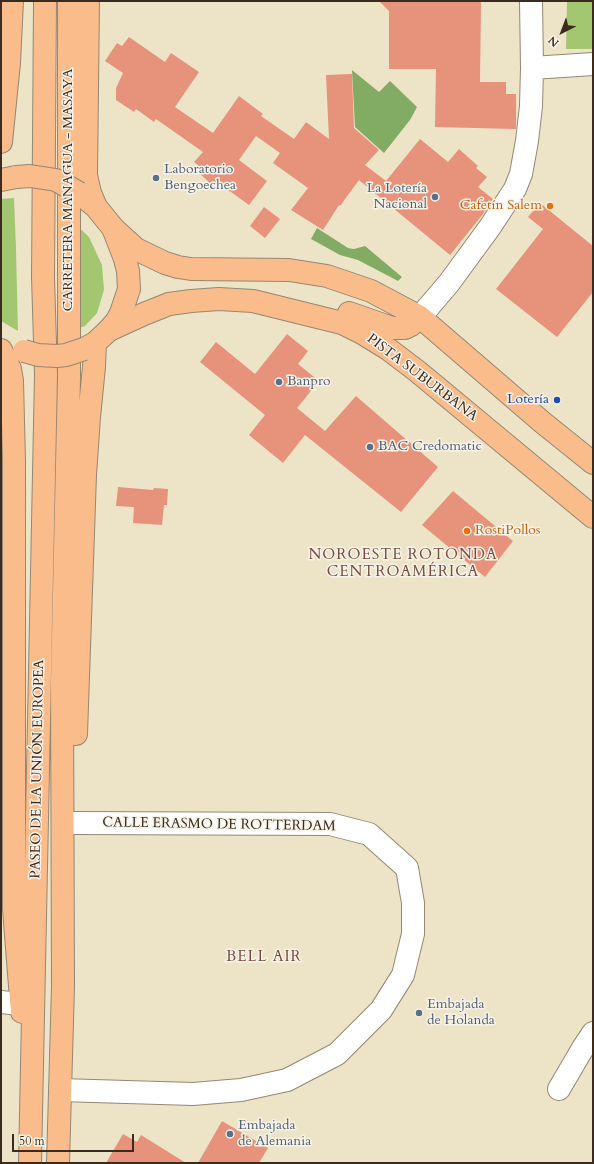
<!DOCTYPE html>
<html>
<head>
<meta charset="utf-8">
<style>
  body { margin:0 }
  #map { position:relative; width:594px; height:1164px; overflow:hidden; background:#ede4c8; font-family:Cardo,serif }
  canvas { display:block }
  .frame { position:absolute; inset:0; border:2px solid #3b2a1e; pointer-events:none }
  .north { position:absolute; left:542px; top:12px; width:40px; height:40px; -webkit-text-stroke:3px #f7f3e8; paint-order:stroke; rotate:222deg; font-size:11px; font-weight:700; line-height:16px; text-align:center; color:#3b2a1e }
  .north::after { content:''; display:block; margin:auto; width:14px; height:18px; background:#3b2a1e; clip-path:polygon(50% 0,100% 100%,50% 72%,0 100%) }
  .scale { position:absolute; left:12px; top:1134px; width:122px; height:18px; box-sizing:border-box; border:2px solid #3b2a1e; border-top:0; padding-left:5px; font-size:12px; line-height:14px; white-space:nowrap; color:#3b2a1e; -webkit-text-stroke:3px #f7f3e8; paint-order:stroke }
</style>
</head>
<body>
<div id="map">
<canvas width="594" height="1164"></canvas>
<div class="frame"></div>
<div class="north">N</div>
<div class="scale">50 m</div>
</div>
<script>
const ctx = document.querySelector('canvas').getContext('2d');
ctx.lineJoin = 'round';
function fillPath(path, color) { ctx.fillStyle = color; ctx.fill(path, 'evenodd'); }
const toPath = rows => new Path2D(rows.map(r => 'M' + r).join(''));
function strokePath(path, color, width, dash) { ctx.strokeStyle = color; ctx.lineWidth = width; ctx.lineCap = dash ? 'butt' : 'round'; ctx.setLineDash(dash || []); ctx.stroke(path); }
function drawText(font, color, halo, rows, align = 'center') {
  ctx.font = font + ' Cardo,serif'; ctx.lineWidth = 3; ctx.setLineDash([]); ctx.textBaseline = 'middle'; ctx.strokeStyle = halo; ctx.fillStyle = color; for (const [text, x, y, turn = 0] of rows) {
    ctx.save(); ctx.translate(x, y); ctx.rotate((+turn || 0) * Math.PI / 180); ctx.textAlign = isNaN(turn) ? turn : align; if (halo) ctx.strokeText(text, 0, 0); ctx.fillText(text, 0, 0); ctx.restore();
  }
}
fillPath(toPath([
  [567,1,593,1,593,49,566,49],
  [14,198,16,249,18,331,1,321,1,199],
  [70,219,89,237,102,265,104,290,97,313,85,326,69,332]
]), '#a3c771');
fillPath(toPath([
  [352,70,379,92,390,81,417,107,410,120,384,153,355,127],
  [317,228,348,248,354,249,365,246,402,277,398,281,358,260,340,255,311,239]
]), '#82ac63');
fillPath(toPath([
  [379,1,481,1,480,82,506,82,506,94,516,94,516,129,435,127,436,69,389,69,389,11],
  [129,37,165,62,171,53,199,72,175,107,213,133,239,96,263,114,261,116,294,139,306,122,329,139,326,75,352,74,354,128,379,150,365,165,386,181,420,139,448,162,459,149,478,166,476,168,487,177,478,187,493,199,483,214,450,255,359,180,340,206,339,205,323,230,291,210,308,188,273,163,280,153,256,136,239,160,267,181,249,205,220,184,218,187,212,182,210,183,200,174,204,170,194,162,203,152,156,119,154,122,136,109,134,112,116,100,116,88,123,73,105,61,117,43,122,46],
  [540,203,593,246,593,292,557,337,496,289,543,229,528,217],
  [264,207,280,219,265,238,250,226],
  [287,334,308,351,298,364,319,381,297,408,325,431,356,396,438,467,401,512,305,435,283,463,249,435,265,415,200,362,216,342,255,374],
  [118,487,153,490,154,488,168,489,167,505,164,505,162,525,133,523,134,507,116,506],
  [453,491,513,541,485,577,422,525],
  [222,1121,268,1148,259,1163,198,1163],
  [123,1134,137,1142,141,1135,186,1163,106,1163]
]), '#e7927a');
const minor = toPath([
  [532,68,593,64],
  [420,317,449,283,490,227,515,189,521,174,527,141,531,106,532,68,531,1],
  [1,1002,20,1004],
  [559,1089,583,1048,593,1033],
  [60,1090,193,1094,241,1090,287,1080,337,1054,381,1010,403,975,413,934,413,903,407,868,369,834,330,824,73,823]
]);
const major = toPath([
  [113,228,136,249,165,263,178,267,191,269,289,270,327,276,371,291,420,317,542,422,593,463],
  [349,313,392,328,405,328,411,325,420,317],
  [109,330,144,314,169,304,191,301,219,299,253,301,342,323,362,333,388,349,417,371,593,517]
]);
const highway = toPath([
  [88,1,86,175,90,193,96,207],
  [1,142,9,63,12,1],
  [1,180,16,177],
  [84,349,95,343,109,330,116,322,121,313,129,289,128,271,125,259,113,228,96,207,85,198],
  [1,350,10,369,12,381,14,461,14,909,22,1012],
  [76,734,85,475,89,417,94,367,95,343],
  [30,1163,46,375,43,277,45,1],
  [58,1163,63,986,62,680,69,379,69,1]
]);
strokePath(minor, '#948773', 24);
strokePath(major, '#948773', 24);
strokePath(highway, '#948773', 24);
strokePath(minor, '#fff', 22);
strokePath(major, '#fabc8b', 22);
strokePath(highway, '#fabc8b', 22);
const highwayBridge = toPath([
  [16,177,30,176,56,180,79,193],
  [24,351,38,355,57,356,66,355,84,349]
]);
strokePath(highwayBridge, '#948773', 24, []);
strokePath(highwayBridge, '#fabc8b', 22);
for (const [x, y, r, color] of [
  [156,178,4,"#5c6f8a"],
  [435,197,4,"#5c6f8a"],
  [550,206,4,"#e8710a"],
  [279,382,4,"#5c6f8a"],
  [557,400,4,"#1a4fb4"],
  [370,447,4,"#5c6f8a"],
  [467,531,4,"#e8710a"],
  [419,1013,4,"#5c6f8a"],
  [230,1134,4,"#5c6f8a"]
]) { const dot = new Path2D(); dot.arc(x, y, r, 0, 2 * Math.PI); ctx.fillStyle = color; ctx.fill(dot); strokePath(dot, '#f7f3e8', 1.5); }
drawText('14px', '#4e5e75', '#f7f3e8', [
  ["Laboratorio",164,170],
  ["Bengoechea",164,186],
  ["La Lotería",427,189,"right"],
  ["Nacional",427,205,"right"],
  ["Banpro",287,382],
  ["BAC Credomatic",378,447],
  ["Embajada",427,1005],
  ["de Holanda",427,1021],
  ["Embajada",238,1126],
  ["de Alemania",238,1142]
], 'left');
drawText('14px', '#3b2a1e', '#f7f3e8', [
  ["CARRETERA MANAGUA - MASAYA",69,190,-90],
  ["PISTA SUBURBANA",422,378,37],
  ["PASEO DE LA UNIÓN EUROPEA",38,769,-89],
  ["CALLE ERASMO DE ROTTERDAM",219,825,1]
]);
drawText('14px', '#c56008', '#f7f3e8', [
  ["Cafetín Salem",542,206],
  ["RostiPollos",475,531,"left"]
], 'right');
drawText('14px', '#164399', '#f7f3e8', [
  ["Lotería",549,400]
], 'right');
ctx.letterSpacing = '1px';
drawText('15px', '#774e3e', '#f7f3e8', [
  ["NOROESTE ROTONDA",403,556],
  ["CENTROAMÉRICA",403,573],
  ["BELL AIR",264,958]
]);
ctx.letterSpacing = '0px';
</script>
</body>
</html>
